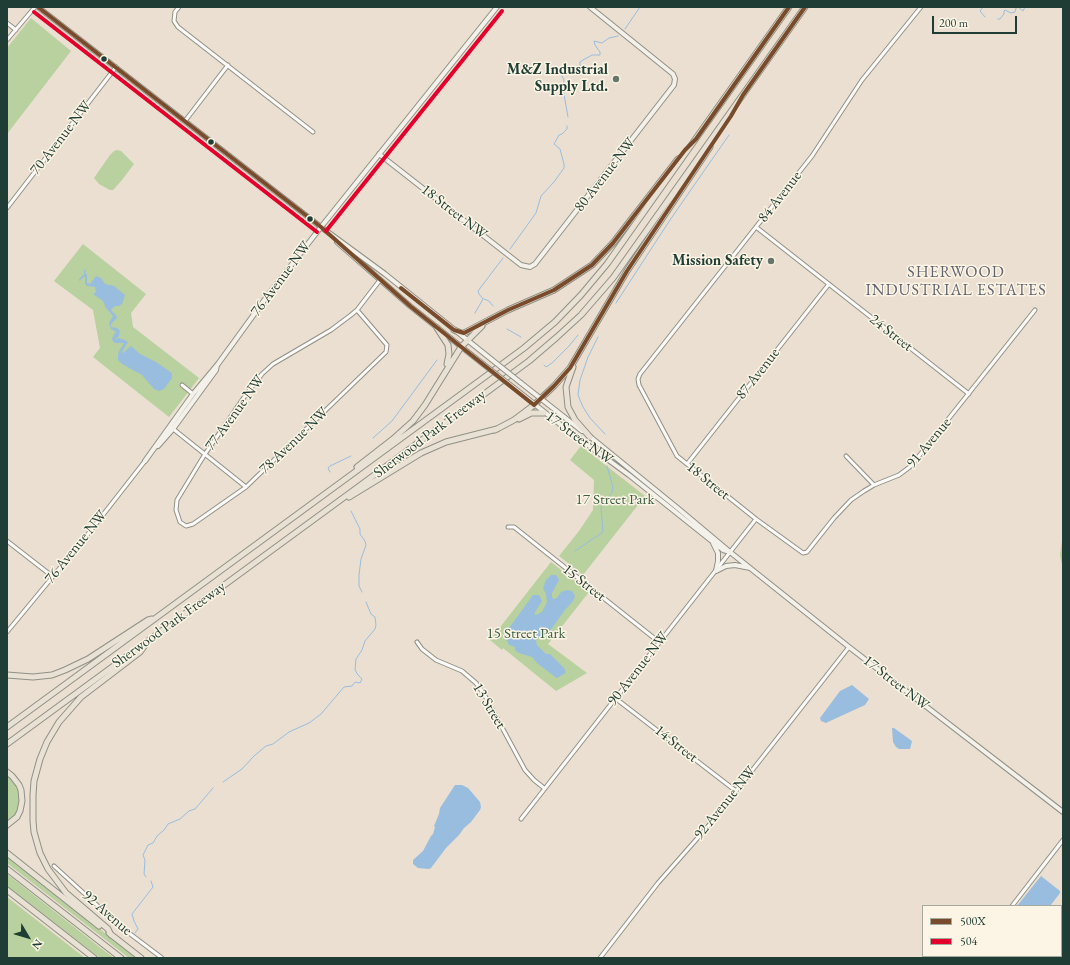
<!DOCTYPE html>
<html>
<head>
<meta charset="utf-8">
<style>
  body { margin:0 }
  #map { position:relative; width:1070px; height:965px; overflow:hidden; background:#eadfd0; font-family:"EB Garamond",serif }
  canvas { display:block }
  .frame { position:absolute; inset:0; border:8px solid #1f3d34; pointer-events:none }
  .legend { position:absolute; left:922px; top:905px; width:140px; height:52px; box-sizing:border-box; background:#fcf5e5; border:1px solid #a4ab9e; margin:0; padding:5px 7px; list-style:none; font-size:12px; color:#1f3d34 }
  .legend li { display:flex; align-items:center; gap:8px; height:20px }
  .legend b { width:20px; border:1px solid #a4ab9e }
  .north { position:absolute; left:8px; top:917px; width:40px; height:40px; -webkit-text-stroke:3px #fcf5e5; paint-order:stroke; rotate:128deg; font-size:11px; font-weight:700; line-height:16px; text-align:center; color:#1f3d34 }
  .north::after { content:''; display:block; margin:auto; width:14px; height:18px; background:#1f3d34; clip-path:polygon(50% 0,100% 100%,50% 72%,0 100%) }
  .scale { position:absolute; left:932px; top:16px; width:85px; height:18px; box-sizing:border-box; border:2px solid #1f3d34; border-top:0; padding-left:5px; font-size:12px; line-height:14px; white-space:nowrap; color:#1f3d34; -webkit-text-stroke:3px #fcf5e5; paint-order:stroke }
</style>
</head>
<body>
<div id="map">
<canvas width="1070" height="965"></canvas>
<div class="frame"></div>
<ul class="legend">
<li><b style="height:5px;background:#7a4b2a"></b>500X</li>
<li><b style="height:5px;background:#e4002b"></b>504</li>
</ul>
<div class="north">N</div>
<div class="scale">200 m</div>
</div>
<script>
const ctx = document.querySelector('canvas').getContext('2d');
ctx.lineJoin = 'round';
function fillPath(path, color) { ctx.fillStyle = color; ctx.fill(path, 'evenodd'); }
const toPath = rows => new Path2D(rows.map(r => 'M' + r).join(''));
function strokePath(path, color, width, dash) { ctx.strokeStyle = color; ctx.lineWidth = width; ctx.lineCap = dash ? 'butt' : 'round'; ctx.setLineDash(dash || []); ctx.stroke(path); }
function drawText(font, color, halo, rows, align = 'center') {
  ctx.font = font + ' "EB Garamond",serif'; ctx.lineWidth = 3; ctx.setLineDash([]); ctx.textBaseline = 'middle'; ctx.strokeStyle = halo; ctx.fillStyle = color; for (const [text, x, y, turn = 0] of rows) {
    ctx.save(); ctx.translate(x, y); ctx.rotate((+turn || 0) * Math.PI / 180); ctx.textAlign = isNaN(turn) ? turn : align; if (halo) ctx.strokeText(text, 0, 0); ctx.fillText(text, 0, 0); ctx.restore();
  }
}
fillPath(toPath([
  [31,18,71,51,7,134,7,48],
  [117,150,121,151,134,164,122,180,113,190,110,190,99,184,94,178,110,155,114,151],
  [83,244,146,294,131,313,133,327,199,378,169,417,93,357,100,348,93,310,54,281],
  [581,446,645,496,583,575,559,556,579,531,593,510,594,480,570,460],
  [1063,534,1063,570,1060,555],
  [551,562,589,592,548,644,587,673,556,691,503,648,502,650,490,640],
  [7,775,13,779,18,786,21,799,17,813,7,823],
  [7,856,31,874,136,958,129,958,7,863],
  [7,874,102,949,114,958,100,958,7,886],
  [7,897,85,958,7,958]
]), '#b8d19e');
fillPath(toPath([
  [86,269,85,273,87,275,87,283,90,284,96,276,101,278,105,284,114,286,125,295,122,304,119,306,115,306,111,310,116,315,117,318,111,324,111,327,117,328,120,331,119,336,115,340,119,338,125,340,128,342,122,352,123,353,131,346,140,354,156,362,172,373,172,378,164,389,159,391,154,389,142,375,122,364,118,360,118,355,119,351,124,343,115,343,112,340,113,336,116,332,111,329,109,323,113,316,106,308,103,301,93,294,96,292,95,287,87,286,85,284,85,276,79,281,79,279,84,274,84,270],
  [551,575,556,575,559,580,552,593,552,597,553,599,557,598,561,592,567,590,572,591,575,596,573,601,564,611,550,631,539,637,536,641,537,645,546,654,550,654,564,668,566,672,564,674,557,678,554,676,538,664,532,657,519,653,515,650,515,647,509,645,504,635,533,595,539,595,542,601,534,614,536,615,542,612,547,602,546,594,543,588,546,580],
  [852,685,869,699,865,705,830,721,826,723,821,721,820,718,840,691],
  [892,728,894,728,912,741,910,749,899,749,896,747,893,742],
  [455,785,462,785,468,788,480,802,481,807,480,810,471,822,464,828,459,835,446,848,431,868,429,869,418,868,413,864,413,860,423,851,431,836,433,834,435,827,434,826,439,814,440,808],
  [1041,876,1060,891,1060,893,1050,906,1017,906]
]), '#98bddf');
strokePath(toPath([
  [983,7,980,11,985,17],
  [998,19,1000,19,1004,14,1004,11,1005,10,1011,13,1015,12,1016,8,1018,7,1023,11,1025,7],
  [625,29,640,7],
  [568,117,563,89,564,80,562,76,564,72,567,69,576,72,580,69,580,62,583,60,592,55,600,55,600,52,595,45,594,41,602,43,609,38,618,36],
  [510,249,536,213,541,196,554,182,564,168,564,164,560,149,554,144,559,135,562,134,567,129,567,126],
  [484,299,489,301,493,306],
  [616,303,670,220,729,135],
  [475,313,483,299,479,294,478,291,503,258],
  [507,329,521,337],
  [598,337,588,357,580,380,578,395,583,407,590,418,605,434],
  [544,365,546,367,552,363,569,346,578,335],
  [373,438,392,421,437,360],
  [330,472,328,468,330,466,351,456],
  [351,511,360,529,360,534,365,541,366,545,361,559,359,575,359,586,362,592],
  [575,551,603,532,601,507,612,492,613,487,607,466],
  [223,782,242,769,254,756,266,746,273,744,289,732,309,723,321,714,344,687,352,686,355,682,360,683,362,679,358,675,355,670,356,659,362,650,365,641,375,629,376,625,375,617,371,614,366,602],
  [146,877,144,874,145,860,143,855,148,845,153,843,157,836,164,830,168,824,180,819,189,811,195,809,213,788],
  [135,933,138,929,134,921,132,914,153,887,151,881]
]), '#98bddf', 1);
const street = toPath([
  [179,7,175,12,174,21,178,27,313,132],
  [921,7,862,80,812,156,640,374,638,379,639,385,677,456,756,519,803,553,807,552,834,518,851,500,864,491,874,485,899,475,911,466,1035,310],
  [7,23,16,30],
  [7,40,35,7],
  [185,121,228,65],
  [7,208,116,67],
  [756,227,969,394],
  [357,310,387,345,386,352,246,487,193,524,186,526,180,522,176,510,177,500,205,454,247,393,262,374,273,364,331,330,351,315,357,310,380,280],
  [182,385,193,394],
  [172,428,246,487],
  [846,456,874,485],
  [687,464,829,284],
  [508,527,514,527,659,642],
  [7,541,52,576],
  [7,632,88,534,145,461],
  [417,642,422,649,436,660,462,671,476,683,484,694,525,770,534,780,544,788],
  [615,698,736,791],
  [521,819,756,519],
  [54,866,121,927,162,958],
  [1012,906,1063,840],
  [600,958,658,883,710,824,849,647],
  [972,958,973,956]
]);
const secondary = toPath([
  [38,7,321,227,385,274,491,359],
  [379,154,521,265,530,267,535,264,674,85,675,79,673,74,590,7],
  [337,242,410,306,483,364],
  [521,383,582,431],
  [514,388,566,429,629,475,713,542,723,550,730,552],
  [588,435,680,510,730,552,849,647,1063,812],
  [158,446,173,429,216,370,217,365],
  [145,461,193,394,218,364,268,295,321,227,497,7],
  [713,543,718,553,718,561,716,571],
  [716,571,726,566,735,565,750,568]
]);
const highway = toPath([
  [437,328,448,345,449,354,447,364],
  [454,330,461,333,464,333,508,310,554,290,592,265,613,243,678,159],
  [573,367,566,387,568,407,575,420,590,437],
  [519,419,531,413,544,413],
  [495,430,514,420,534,405,554,386,570,368,627,271,710,147],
  [357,467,393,439,413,421,425,405,461,347,482,326],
  [349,497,421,453,446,442,497,429],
  [7,675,33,677,52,675,65,670,88,659,148,620,152,619],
  [7,727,486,376,524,348,555,322,581,295,607,264,789,7],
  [7,744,354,490,529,361,557,337,581,315,613,278,805,7],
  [7,772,12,776,19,785,21,790,22,801,20,811,17,817,7,825],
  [7,853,99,926],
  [7,869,121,958],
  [7,890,94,958],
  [109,933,141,958],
  [111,935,108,929,66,893,48,869,40,853,34,832,33,821,33,795,34,781,40,759,47,742,59,722,81,697,140,652,145,645]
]);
strokePath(street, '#909086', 5);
strokePath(secondary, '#909086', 6);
strokePath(highway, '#909086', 7);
strokePath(street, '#fcfaf8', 3);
strokePath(secondary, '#f4f0ea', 4);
strokePath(highway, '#e8e1d4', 5);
const secondaryBridge = toPath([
  [491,359,521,383],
  [483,364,514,388]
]);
strokePath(secondaryBridge, '#909086', 6, []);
strokePath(secondaryBridge, '#f4f0ea', 4);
strokePath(toPath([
  [38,7,321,227,410,306,534,405,554,386,570,368,627,271,731,116,743,95,805,7],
  [401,288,454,330,464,333,508,310,554,290,592,265,613,243,685,150,696,139,789,7]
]), '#7a4b2a', 4);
strokePath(toPath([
  [34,12,317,232],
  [326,231,502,11]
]), '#e4002b', 4);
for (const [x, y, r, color] of [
  [104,59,3.5,"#1f3d34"],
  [616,79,4,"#66766b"],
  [211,142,3.5,"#1f3d34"],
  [310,219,3.5,"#1f3d34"],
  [771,261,4,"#66766b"]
]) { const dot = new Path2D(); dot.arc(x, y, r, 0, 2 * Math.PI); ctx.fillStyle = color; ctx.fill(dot); strokePath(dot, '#fcf5e5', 1.5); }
drawText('bold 15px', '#1f3d34', '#fcf5e5', [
  ["M&Z Industrial",608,70],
  ["Supply Ltd.",608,87],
  ["Mission Safety",763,261]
], 'right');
drawText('15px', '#1f3d34', '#fcf5e5', [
  ["70 Avenue NW",61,138,-52],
  ["80 Avenue NW",605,175,-52],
  ["84 Avenue",780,197,-52],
  ["18 Street NW",454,212,38],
  ["76 Avenue NW",281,279,-53],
  ["24 Street",891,333,38],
  ["87 Avenue",758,374,-52],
  ["77 Avenue NW",235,413,-54],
  ["Sherwood Park Freeway",430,434,-37],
  ["17 Street NW",579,438,36],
  ["78 Avenue NW",294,441,-44],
  ["91 Avenue",929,443,-50],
  ["18 Street",708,481,39],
  ["76 Avenue NW",76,547,-51],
  ["15 Street",584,583,38],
  ["Sherwood Park Freeway",169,625,-36],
  ["90 Avenue NW",638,669,-52],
  ["17 Street NW",896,683,38],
  ["13 Street",489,706,59],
  ["14 Street",676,744,38],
  ["92 Avenue NW",725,803,-51],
  ["92 Avenue",107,913,41]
]);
drawText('15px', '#3b5f44', '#fcf5e5', [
  ["17 Street Park",615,500],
  ["15 Street Park",526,634]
]);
ctx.letterSpacing = '1px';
drawText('16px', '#61636f', '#fcf5e5', [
  ["SHERWOOD",956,273],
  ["INDUSTRIAL ESTATES",956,291]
]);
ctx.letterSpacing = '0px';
</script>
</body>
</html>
